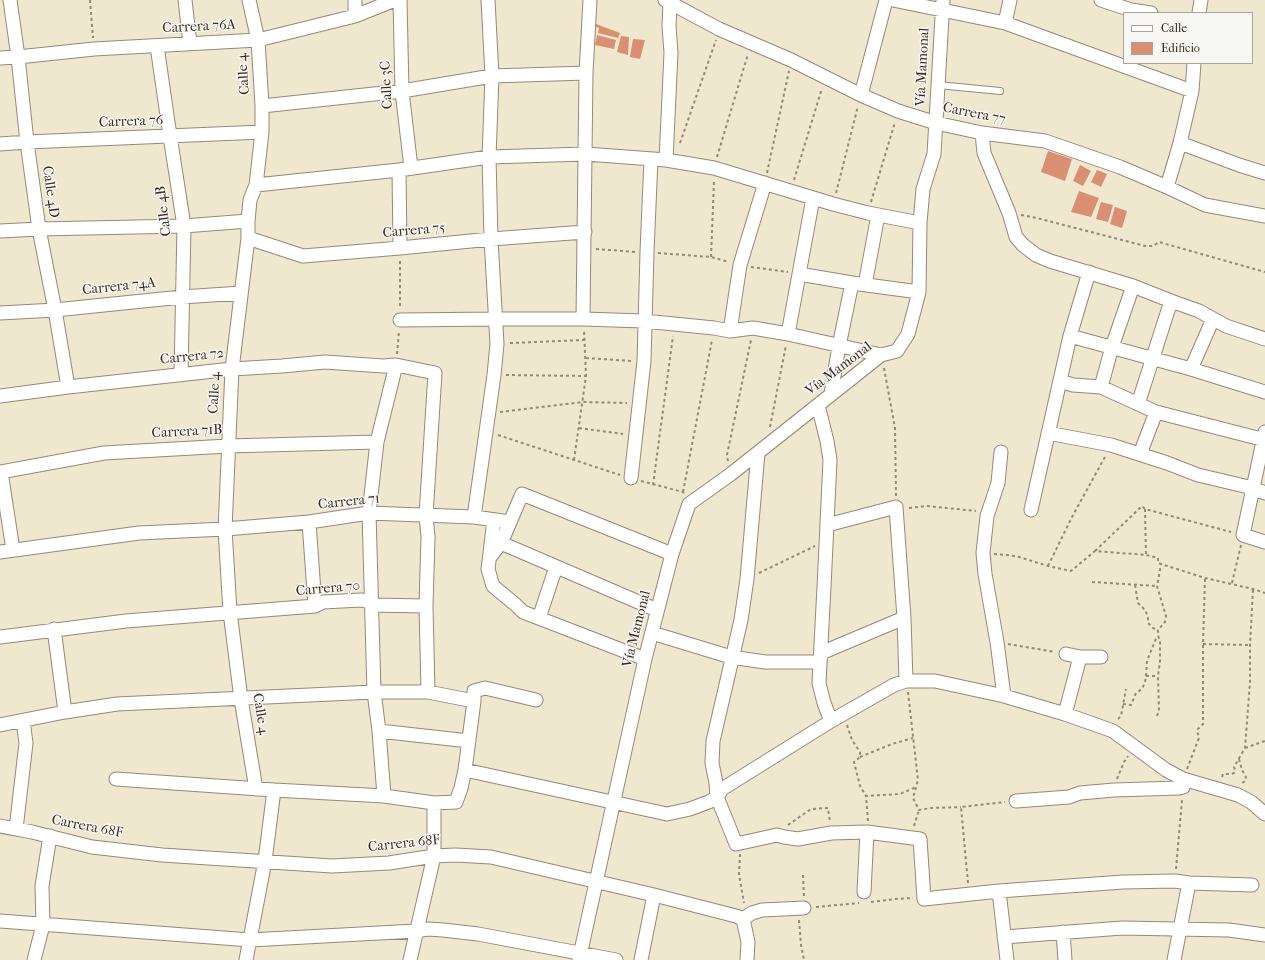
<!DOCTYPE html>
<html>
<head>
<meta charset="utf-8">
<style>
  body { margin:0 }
  #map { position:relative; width:1265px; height:960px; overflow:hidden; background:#f0e7cf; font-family:"IM FELL French Canon",serif }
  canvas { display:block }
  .legend { position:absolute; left:1123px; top:12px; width:130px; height:52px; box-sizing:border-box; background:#f6f6f2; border:1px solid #aba49d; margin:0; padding:5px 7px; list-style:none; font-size:12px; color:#3b2a1e }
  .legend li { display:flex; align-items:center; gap:8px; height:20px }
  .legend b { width:20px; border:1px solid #aba49d }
</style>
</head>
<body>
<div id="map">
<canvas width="1265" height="960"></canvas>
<ul class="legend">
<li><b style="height:5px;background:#fff"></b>Calle</li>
<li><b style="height:11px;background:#db8f72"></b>Edificio</li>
</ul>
</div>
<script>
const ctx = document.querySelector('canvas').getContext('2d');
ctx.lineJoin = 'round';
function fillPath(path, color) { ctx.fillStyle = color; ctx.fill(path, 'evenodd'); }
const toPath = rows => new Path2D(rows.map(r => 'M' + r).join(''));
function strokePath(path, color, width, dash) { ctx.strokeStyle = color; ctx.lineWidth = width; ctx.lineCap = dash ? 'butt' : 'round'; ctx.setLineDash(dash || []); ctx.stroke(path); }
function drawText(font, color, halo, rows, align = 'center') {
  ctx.font = font + ' "IM FELL French Canon",serif'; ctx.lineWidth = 3; ctx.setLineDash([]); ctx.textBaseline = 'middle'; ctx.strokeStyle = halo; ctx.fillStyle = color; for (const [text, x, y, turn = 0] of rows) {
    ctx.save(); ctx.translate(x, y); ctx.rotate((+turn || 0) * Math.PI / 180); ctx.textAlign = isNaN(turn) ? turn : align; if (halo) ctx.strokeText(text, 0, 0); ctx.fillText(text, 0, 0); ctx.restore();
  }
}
fillPath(toPath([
  [596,24,620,33,618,38,598,33,599,28,596,27],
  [597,35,616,40,614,49,595,45],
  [621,36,629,37,628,55,617,52],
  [633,39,645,40,640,59,630,57],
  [1048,151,1072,159,1065,181,1041,172],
  [1080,165,1091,171,1083,186,1073,181],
  [1097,170,1107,174,1101,187,1091,182],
  [1079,191,1099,198,1091,217,1071,212],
  [1101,202,1113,205,1108,222,1096,219],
  [1115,207,1127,211,1122,228,1110,224]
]), '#db8f72');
const lane = toPath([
  [938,85,1000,91]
]);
const street = toPath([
  [10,0,18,57,27,142,39,229,55,310,68,387],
  [185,0,190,44],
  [249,0,258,40,262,106,262,132,256,185,250,200,248,221,248,238,232,369,225,529,230,612,241,699,256,789],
  [355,0,355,16],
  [400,0,402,91,411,168],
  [665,0,719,29,791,60,861,95,898,111,936,123,982,133,1045,141,1120,167,1167,187,1205,205,1265,216],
  [893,0,1005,23,1192,91],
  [1101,0,1131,10,1151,13],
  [1199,13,1201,0],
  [1005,23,1010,0],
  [157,46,170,136,184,226,181,375],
  [0,58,18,57,94,49,258,40,355,16,395,0],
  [861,95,886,0],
  [262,106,402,91,492,76,586,73],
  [982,133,984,153,1009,213,1016,237,1023,245,1036,255,1050,261,1133,286,1171,301,1199,311,1226,326,1265,339],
  [1180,143,1239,165,1265,173],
  [0,144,27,142,262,132],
  [666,160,671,53,669,26,670,2],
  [399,170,400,248],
  [256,185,399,170,489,157,586,154,666,160,714,168,833,204,868,213,920,223],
  [1167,187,1180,143,1192,91,1194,63],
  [0,231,39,229,184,226,248,221],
  [248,238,303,256,400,248,491,239,585,232],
  [799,274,852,283,919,292],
  [865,285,878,215],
  [0,313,55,310,182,297,241,293],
  [583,319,586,73,590,0],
  [400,320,496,319,583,319,644,321,714,328,730,331,753,328,788,334,881,355],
  [730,331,740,265,765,183],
  [788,334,813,198],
  [1070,336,1191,369,1265,392],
  [1191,369,1213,319],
  [1060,381,1073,385,1101,387,1156,412,1265,440],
  [1101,387,1112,347,1133,286],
  [831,394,839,346,852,283],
  [0,396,68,387,232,369,282,366,325,362,383,366,396,365,435,373,426,515,428,537,426,606,428,692],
  [1138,404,1171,301],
  [818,405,827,441,830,460,824,587,819,683,824,703,831,721],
  [1265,432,1243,535,1265,542],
  [1048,433,1111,445,1167,463,1198,475,1253,488,1265,493],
  [1001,452,998,483,987,516,983,553,985,574,997,642,1004,696],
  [758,453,747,579,741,620,713,741,712,763,716,783,717,797,736,844,777,835,784,837,798,839,831,833,867,832,920,839,924,899,999,891,1123,882,1175,881,1189,883,1252,885],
  [1140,454,1156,412],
  [0,472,104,453,228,446,377,442],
  [1,472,13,550],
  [631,478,644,361,647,252,651,159],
  [1031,510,1070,336,1089,272],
  [474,517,494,375,497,344,491,239,489,157,492,76,488,0],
  [494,520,488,569,493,586,516,605,523,612,645,659],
  [309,522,315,606],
  [827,525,896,507,904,618,906,681],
  [501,543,657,610],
  [0,552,139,533,225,529,309,522,369,513,474,517,510,522],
  [490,557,501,543,522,494,672,554],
  [539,618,556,567],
  [54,629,65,712],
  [652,633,731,657,765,662,820,662],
  [0,637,126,621,315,606,323,602,361,600,367,601,371,605,426,606],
  [821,653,904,618],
  [1066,654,1080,657,1101,657],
  [1065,714,1080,657],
  [0,725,65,712,117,704,374,692,428,692,474,701],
  [379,731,469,741],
  [465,770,667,814,690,809,711,801,717,797,722,789,831,721,894,685,906,681,935,681,1004,696,1065,714,1113,731,1166,770,1183,779,1238,795,1251,802,1265,814],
  [116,779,274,790,384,796,434,803,456,802,461,788,465,770,474,701,474,691,485,688,536,700],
  [384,796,379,731,374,692,369,513,377,442,396,365],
  [1016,801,1069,797,1080,793,1114,790,1179,788,1183,787,1183,779],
  [0,826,32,832,92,847,162,855,332,866,389,863,434,856,455,855,491,857,654,895,736,916,743,919,752,913,762,910,804,908],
  [16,829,26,743,23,721],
  [999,891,1007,960],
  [864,892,867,832],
  [743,919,748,942,747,960],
  [0,921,250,940,416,931,428,929,443,930,478,934,616,960],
  [1063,932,1065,960],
  [1004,937,1122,928,1229,930,1265,935],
  [34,960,43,925,42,886,50,836],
  [246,960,265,861,274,790],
  [410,960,434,856,434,803],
  [579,960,645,659,672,554,689,504,731,474,881,355,897,351,908,334,919,292,920,223,923,189,934,154,943,0],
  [641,960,654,895],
  [1174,960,1189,883]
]);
strokePath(lane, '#968876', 8);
strokePath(street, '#968876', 15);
strokePath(toPath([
  [90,0,93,38],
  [680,143,716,40],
  [717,157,748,54],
  [767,173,789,71],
  [794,180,822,88],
  [836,193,858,106],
  [871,202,895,122],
  [1021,215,1037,218,1145,246,1153,246,1159,242,1265,272],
  [596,249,636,252],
  [658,253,711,257,729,262],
  [711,257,714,181],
  [400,261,400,308],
  [751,267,788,272],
  [510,343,584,340],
  [397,354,399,331],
  [586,358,632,361],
  [884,368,895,428,896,496],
  [506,375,586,376],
  [500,412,583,402,627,403],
  [770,427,786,345],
  [579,428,623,434],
  [498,435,620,475],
  [574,460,586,376,584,330],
  [728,461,727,455,751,340],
  [641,481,683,492,684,494],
  [653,485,673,336],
  [683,492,712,340],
  [909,508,927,506,976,511],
  [1145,509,1146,555],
  [1095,551,1142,506,1145,509,1231,532],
  [994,554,1016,556,1048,566,1071,571,1095,551,1146,555,1158,558,1158,563,1161,564,1205,578,1253,589,1265,593],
  [1048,566,1072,517,1106,455],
  [759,573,815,546],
  [1092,582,1157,586],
  [1232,583,1241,545],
  [1135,585,1138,603,1145,610,1148,617,1148,623,1153,628,1158,630],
  [1008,644,1055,652],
  [1203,644,1250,645],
  [1146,676,1147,661,1157,636],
  [908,692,918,780,913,798,919,810,931,808,961,807],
  [1123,704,1131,705,1136,693,1142,689,1145,682,1146,676,1158,676],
  [1157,716,1159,711,1158,676,1160,661,1160,642,1158,635,1158,630,1165,622,1166,616,1157,586,1161,564],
  [1118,719,1121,716,1126,689],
  [847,725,852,740,860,752,860,757,854,762,860,786,866,796],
  [1245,748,1265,741],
  [860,757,892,744,913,738],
  [1239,759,1242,770,1246,777,1245,781,1241,784],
  [1187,769,1199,738,1197,730,1203,724,1203,644,1205,578],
  [1222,777,1223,774,1231,774,1234,773,1235,770,1234,767,1245,748,1250,682,1250,645,1253,589],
  [1117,779,1124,762,1128,756],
  [868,821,866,796,900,794,916,787],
  [788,825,811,809,828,808,830,822],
  [914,826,919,810],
  [740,854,739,874,744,903],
  [1176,869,1182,800],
  [803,875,804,897],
  [968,883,961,807,1005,802],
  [871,902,895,899,913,898],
  [816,907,859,903],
  [799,920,801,945,804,960]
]), '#968876', 2, [3, 3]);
strokePath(lane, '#fff', 6);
strokePath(street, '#fff', 13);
drawText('14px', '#3b2a1e', '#f6f6f2', [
  ["Carrera 76A",199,27,-3],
  ["Vía Mamonal",923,67,-87],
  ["Calle 4",244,74,-94],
  ["Calle 3C",387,85,-93],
  ["Carrera 77",974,114,11],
  ["Carrera 76",131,122,-2],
  ["Calle 4D",50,192,82],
  ["Calle 4B",164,211,-97],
  ["Carrera 75",414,231,-5],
  ["Carrera 74A",119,287,-6],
  ["Carrera 72",192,357,-6],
  ["Vía Mamonal",839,369,-37],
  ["Calle 4",215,393,-87],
  ["Carrera 71B",187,432,-3],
  ["Carrera 71",349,502,-6],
  ["Carrera 70",328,589,-5],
  ["Vía Mamonal",637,629,-76],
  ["Calle 4",260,714,81],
  ["Carrera 68F",87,827,11],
  ["Carrera 68F",404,844,-6]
]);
</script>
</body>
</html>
